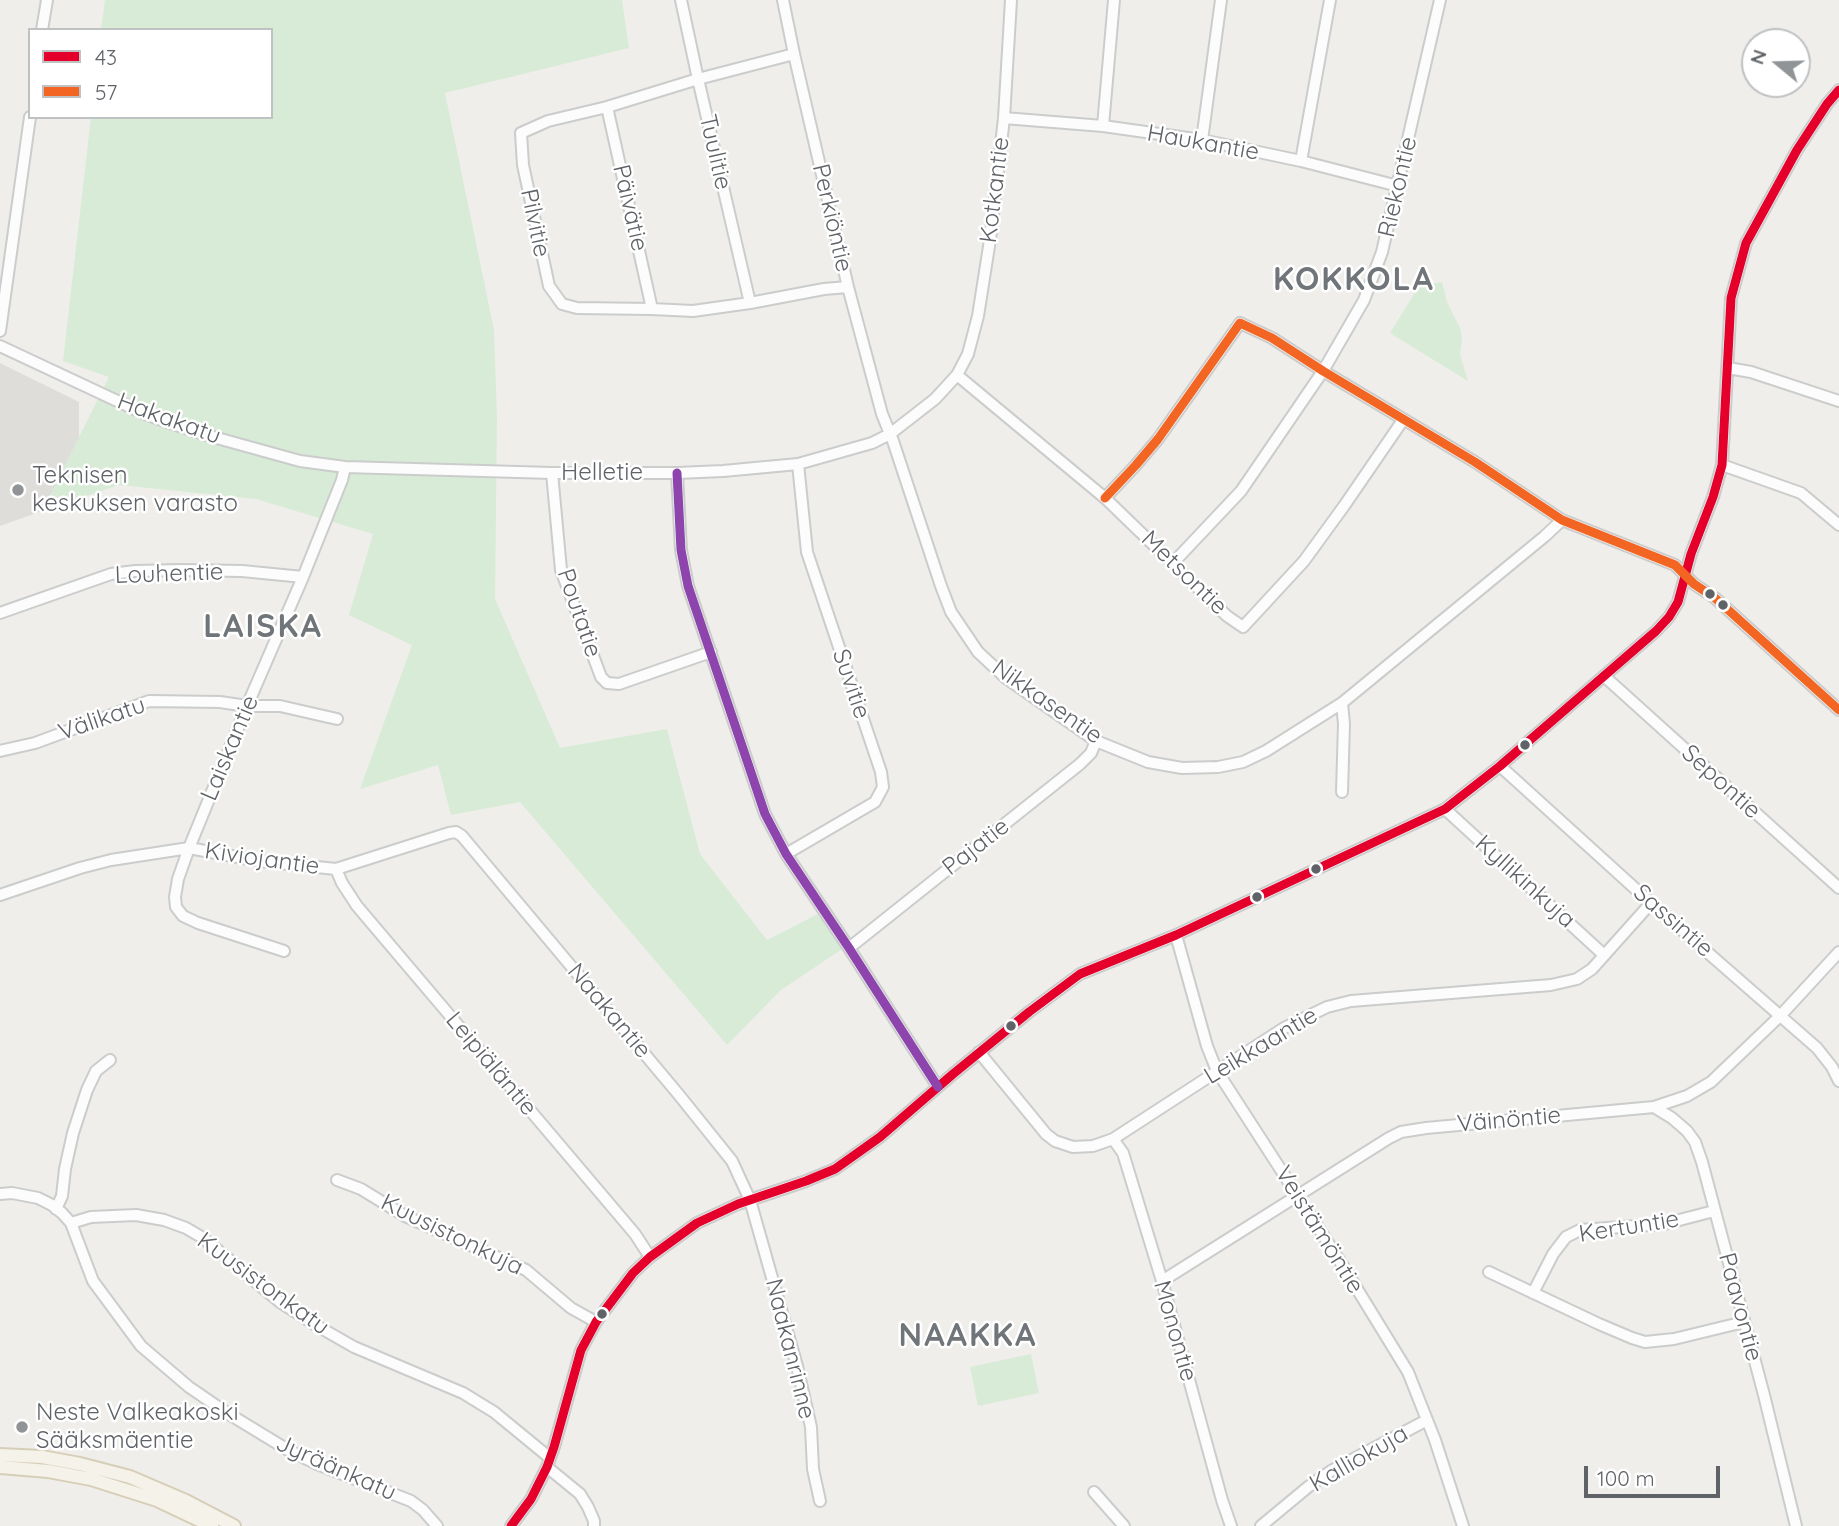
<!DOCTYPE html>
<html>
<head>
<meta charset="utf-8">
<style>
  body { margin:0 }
  #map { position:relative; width:1839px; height:1526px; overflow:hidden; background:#efeeea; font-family:Quicksand,sans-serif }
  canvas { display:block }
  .legend { position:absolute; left:28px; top:28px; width:245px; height:91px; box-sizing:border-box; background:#fff; border:2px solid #bfc1c3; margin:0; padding:9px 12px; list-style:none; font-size:21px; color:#5f6368 }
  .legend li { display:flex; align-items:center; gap:14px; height:35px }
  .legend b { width:35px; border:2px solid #bfc1c3 }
  .north { position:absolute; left:1741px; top:28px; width:70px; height:70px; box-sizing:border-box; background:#fff; border:2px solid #bfc1c3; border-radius:50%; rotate:289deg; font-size:19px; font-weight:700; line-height:28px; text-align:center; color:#5f6368 }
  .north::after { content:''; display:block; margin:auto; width:24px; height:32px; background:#919496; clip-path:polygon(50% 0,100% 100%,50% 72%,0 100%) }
  .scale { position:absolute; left:1584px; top:1466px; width:136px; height:32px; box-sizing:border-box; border:4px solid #5f6368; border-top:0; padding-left:9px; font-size:21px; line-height:24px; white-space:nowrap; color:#5f6368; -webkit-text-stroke:5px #fff; paint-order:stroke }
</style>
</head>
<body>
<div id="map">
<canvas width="1839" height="1526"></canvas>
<ul class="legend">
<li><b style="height:9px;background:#e4002b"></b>43</li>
<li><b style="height:9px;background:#f26522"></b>57</li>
</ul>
<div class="north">N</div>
<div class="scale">100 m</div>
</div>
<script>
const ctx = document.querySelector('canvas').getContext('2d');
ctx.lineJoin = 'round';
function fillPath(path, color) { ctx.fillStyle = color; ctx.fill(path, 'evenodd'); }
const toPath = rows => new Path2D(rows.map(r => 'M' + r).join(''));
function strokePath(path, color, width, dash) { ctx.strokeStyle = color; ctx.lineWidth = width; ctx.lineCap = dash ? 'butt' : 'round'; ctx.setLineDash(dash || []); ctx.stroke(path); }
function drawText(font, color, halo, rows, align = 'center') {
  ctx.font = font + ' Quicksand,sans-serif'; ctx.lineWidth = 5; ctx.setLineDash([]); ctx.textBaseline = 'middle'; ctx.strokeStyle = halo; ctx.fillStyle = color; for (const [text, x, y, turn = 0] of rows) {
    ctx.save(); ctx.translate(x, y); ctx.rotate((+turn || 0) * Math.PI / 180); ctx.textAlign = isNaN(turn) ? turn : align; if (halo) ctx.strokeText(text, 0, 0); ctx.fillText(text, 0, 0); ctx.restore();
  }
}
fillPath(toPath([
  [0,363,79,402,79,441,42,511,0,526]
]), '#dfddda');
fillPath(toPath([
  [105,0,622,0,629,48,445,93,494,330,497,417,495,599,560,748,667,729,700,854,767,940,818,914,842,949,781,990,727,1045,520,802,451,815,438,765,360,789,412,645,349,615,373,534,256,499,119,485,42,511,109,377,63,361,91,117,271,117,271,30,101,30],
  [1442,282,1447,302,1460,328,1462,339,1460,355,1468,381,1390,333,1419,286],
  [1031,1354,1039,1393,978,1406,970,1367]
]), '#d8ebd6');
const minor = toPath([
  [681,0,698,79,750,303],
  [783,0,794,54,848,287,882,414,893,441,941,586,951,612,978,652,1006,678,1096,741,1148,762,1182,768,1218,767,1243,762,1266,751,1342,703,1545,536,1562,520],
  [42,30,47,0],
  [794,54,698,79,607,107,548,121,521,133,523,165,549,286,562,304,577,308,652,309,693,311,750,303,824,289,848,287],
  [607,107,652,309],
  [1004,118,1103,126,1202,140,1301,161,1398,186],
  [1103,126,1114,0],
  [1202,140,1221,0],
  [1301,161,1330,0],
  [0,331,30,117],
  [0,346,145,414,173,424,206,435,300,461,345,467,552,473,677,473,723,471,798,464,872,443,890,434,935,399,957,375,968,354,978,316,990,240,1004,118,1011,0],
  [1728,368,1751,372,1839,401],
  [957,375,1105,498,1227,616,1243,627,1304,561,1344,506,1403,420],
  [1722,465,1801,493,1839,525],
  [552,473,561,570,601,677,607,683,619,684,711,652],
  [677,473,681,550,688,586,765,814,786,854,849,948,938,1087],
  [1105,498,1136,465,1158,439,1240,323,1272,338,1323,371,1475,462,1562,520,1675,565,1694,584,1715,598,1839,710],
  [1173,563,1241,491,1323,371,1364,300,1382,252,1440,0],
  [0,613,111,574,135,571,181,570,242,571,303,577],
  [1604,676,1839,888],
  [1342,703,1344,724,1342,792],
  [0,751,35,743,149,701,220,702,247,706,280,706,337,719],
  [1500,766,1651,903,1817,1048,1832,1067,1839,1081],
  [1445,809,1604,955],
  [786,854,875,802,883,787,881,772,807,552,798,464],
  [336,869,342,883,357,906,635,1234,650,1257],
  [0,895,80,868,111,860,189,848,259,861,336,869,449,833,456,832,462,836,679,1095,732,1161,750,1200,797,1366,811,1427,813,1469,820,1501],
  [1176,935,1207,1046,1217,1071,1343,1266,1408,1372,1435,1440,1463,1526],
  [849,948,1080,764,1091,753,1096,741],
  [284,951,198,923,183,916,176,907,175,897,178,879,189,848,247,706,303,577,342,480,345,467],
  [979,1052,1046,1134,1055,1141,1073,1147,1093,1146,1113,1139,1284,1028,1327,1007,1351,1001,1551,985,1577,979,1592,969,1651,903],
  [1654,1107,1672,1118,1687,1131,1695,1142,1702,1162,1764,1395,1796,1526],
  [1113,1139,1123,1153,1162,1281,1222,1500,1231,1526],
  [337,1180,361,1189,405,1216,526,1270,571,1308,596,1322],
  [0,1194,12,1193,38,1198,52,1205,62,1213,71,1223,74,1231,93,1281,141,1346,189,1387,224,1411,288,1450,317,1464,411,1501,423,1510,437,1526],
  [56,1209,62,1196,65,1169,73,1133,87,1090,96,1071,110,1060],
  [71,1223,91,1217,136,1215,164,1220,186,1228,203,1238,280,1302,319,1327,354,1347,463,1393,494,1412,550,1458],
  [1489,1272,1599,1324,1632,1338,1645,1342,1674,1339,1744,1322],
  [1162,1281,1389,1138,1401,1132,1426,1128,1654,1107,1687,1096,1711,1082,1781,1015,1839,952],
  [1533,1293,1553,1254,1566,1237,1580,1230,1664,1224,1714,1211],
  [547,1467,580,1494,588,1507,594,1521,594,1526],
  [1094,1492,1124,1526],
  [511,1526,531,1499,547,1467,554,1447,581,1350,596,1322,633,1273,650,1257,697,1223,738,1204,806,1181,835,1169,880,1137,953,1074,1029,1012,1080,974,1176,935,1445,809,1500,766,1656,631,1669,617,1678,602,1691,554,1713,497,1722,465,1731,298,1746,243,1797,150,1827,104,1839,90],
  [1261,1526,1308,1487,1331,1471,1427,1420]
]);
const major = toPath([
  [0,1455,42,1457,80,1464,130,1477,186,1501,234,1526],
  [0,1467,48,1471,91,1479,157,1500,212,1526]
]);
strokePath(minor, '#cbcccc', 14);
strokePath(major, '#d7ceb8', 16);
strokePath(minor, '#fdfcfc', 10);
strokePath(major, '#f4f2e9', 12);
strokePath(toPath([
  [511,1526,531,1499,547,1467,554,1447,581,1350,596,1322,633,1273,650,1257,697,1223,738,1204,806,1181,835,1169,880,1137,953,1074,1029,1012,1080,974,1176,935,1445,809,1500,766,1656,631,1669,617,1678,602,1691,554,1713,497,1722,465,1731,298,1746,243,1797,150,1827,104,1839,90]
]), '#e4002b', 9);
strokePath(toPath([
  [1105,498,1136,465,1158,439,1240,323,1272,338,1323,371,1475,462,1562,520,1675,565,1694,584,1715,598,1839,710]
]), '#f26522', 9);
strokePath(toPath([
  [677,473,681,550,688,586,765,814,786,854,849,948,938,1087]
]), '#8e44ad', 9);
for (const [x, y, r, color] of [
  [18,490,7,"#919496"],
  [1710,594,6,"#5f6368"],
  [1723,605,6,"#5f6368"],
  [1525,745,6,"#5f6368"],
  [1316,869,6,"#5f6368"],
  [1257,897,6,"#5f6368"],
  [1011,1026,6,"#5f6368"],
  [602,1314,6,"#5f6368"],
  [22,1427,7,"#919496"]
]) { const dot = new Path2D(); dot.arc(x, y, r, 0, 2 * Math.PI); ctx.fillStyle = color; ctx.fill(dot); strokePath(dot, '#fff', 2.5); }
drawText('24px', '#5f6368', '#fff', [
  ["Haukantie",1203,143,10],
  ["Tuulitie",715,152,77],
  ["Riekontie",1398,187,-77],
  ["Kotkantie",995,190,-83],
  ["Päivätie",630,208,77],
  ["Perkiöntie",832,218,77],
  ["Pilvitie",535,223,78],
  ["Hakakatu",169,419,20],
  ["Helletie",602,473],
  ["Metsontie",1184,573,44],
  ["Louhentie",169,574,-2],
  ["Poutatie",579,613,71],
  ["Suvitie",851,684,71],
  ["Nikkasentie",1047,702,35],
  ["Välikatu",102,719,-19],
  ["Laiskantie",230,748,-67],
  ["Sepontie",1721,782,42],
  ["Pajatie",976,847,-38],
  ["Kiviojantie",262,859,8],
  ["Kyllikinkuja",1525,882,42],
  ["Sassintie",1673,921,41],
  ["Naakantie",609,1011,50],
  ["Leikkaantie",1261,1046,-31],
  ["Leipiäläntie",491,1064,50],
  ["Väinöntie",1509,1120,-5],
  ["Kertuntie",1629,1227,-9],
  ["Veistämöntie",1319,1230,58],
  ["Kuusistonkuja",452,1235,26],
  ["Kuusistonkatu",263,1284,36],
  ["Paavontie",1740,1307,75],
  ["Monontie",1175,1331,74],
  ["Naakanrinne",790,1349,76],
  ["Kalliokuja",1359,1459,-30],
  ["Jyräänkatu",336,1468,24]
]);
drawText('24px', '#5f6368', '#fff', [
  ["Teknisen",32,476],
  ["keskuksen varasto",32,504],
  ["Neste Valkeakoski",36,1413],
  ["Sääksmäentie",36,1441]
], 'left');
ctx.letterSpacing = '2px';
drawText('bold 32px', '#70757a', '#fff', [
  ["KOKKOLA",1354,280],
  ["LAISKA",263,627],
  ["NAAKKA",968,1336]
]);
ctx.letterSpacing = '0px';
</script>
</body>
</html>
